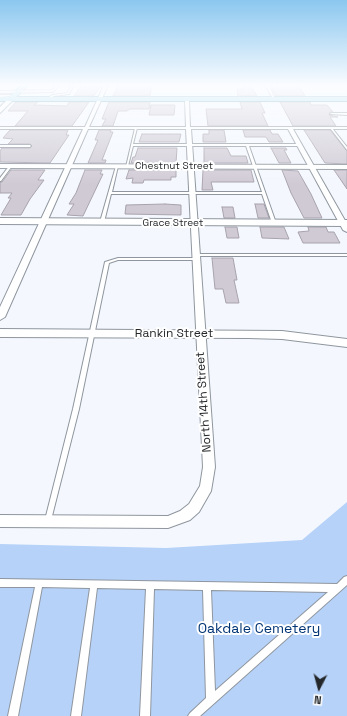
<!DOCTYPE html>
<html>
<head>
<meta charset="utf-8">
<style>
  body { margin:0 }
  #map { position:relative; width:347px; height:716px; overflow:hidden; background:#f4f8fe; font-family:"Space Grotesk",sans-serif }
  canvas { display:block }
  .north { position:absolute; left:299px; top:668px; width:40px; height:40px; -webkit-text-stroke:3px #fff; paint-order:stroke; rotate:186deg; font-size:11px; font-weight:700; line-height:16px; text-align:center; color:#24272a }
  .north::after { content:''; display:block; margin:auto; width:14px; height:18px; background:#24272a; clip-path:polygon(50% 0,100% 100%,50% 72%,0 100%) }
</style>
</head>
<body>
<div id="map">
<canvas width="347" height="716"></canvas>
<div class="north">N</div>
</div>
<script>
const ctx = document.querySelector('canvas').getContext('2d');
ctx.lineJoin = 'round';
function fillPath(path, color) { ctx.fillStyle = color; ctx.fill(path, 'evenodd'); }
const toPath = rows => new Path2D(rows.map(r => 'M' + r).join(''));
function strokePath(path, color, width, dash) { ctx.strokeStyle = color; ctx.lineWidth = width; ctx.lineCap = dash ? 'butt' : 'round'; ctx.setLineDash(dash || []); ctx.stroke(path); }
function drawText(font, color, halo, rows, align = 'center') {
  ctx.font = font + ' "Space Grotesk",sans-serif'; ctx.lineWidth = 4; ctx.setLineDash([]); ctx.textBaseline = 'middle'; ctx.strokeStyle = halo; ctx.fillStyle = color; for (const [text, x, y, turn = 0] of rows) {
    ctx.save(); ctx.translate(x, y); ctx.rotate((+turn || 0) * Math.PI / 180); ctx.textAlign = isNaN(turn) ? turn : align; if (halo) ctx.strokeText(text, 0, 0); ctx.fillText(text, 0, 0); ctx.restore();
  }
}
fillPath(toPath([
  [347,502,347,716,0,716,0,544,166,548,302,540]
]), '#b6d2f8');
const building = toPath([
  [118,85,152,85,150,96,113,96,118,85],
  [242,85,251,85,257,96,238,96,237,89,243,89,242,85],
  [271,85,299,85,305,96,276,96,271,85],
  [81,86,101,86,94,96,74,96,81,86],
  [16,102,38,102,34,105,67,106,69,102,89,102,72,126,15,126,28,111,8,111,16,102],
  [109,102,150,102,149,109,130,109,127,111,118,111,113,126,102,126,106,119,102,119,109,102],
  [240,102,260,102,265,113,262,113,268,126,208,126,206,109,242,109,240,102],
  [280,102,310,102,311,105,327,105,333,112,330,112,329,115,338,117,330,117,336,126,293,126,280,102],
  [151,105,175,105,174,115,149,115,151,105],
  [10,130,68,130,66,135,69,135,50,163,0,162,0,151,2,148,30,148,32,146,30,144,8,144,13,139,3,138,10,130],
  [99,130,111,130,110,132,113,132,102,160,106,160,105,163,88,163,98,140,95,140,99,130],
  [209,130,224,130,226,142,203,142,203,134,209,134,209,130],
  [243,130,270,130,272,134,278,134,283,142,269,142,266,137,245,137,243,130],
  [304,130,330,130,347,151,347,164,325,163,304,130],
  [142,134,181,134,179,142,139,142,142,134],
  [138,148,177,148,176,163,131,163,133,157,135,157,138,148],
  [204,148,227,148,231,156,246,156,248,163,204,163,204,148],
  [271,148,286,148,287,150,284,150,291,163,279,163,271,148],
  [11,170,45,170,38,180,44,180,30,199,21,215,1,215,11,198,8,198,12,193,0,193,0,182,2,182,11,170],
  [85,170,102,170,100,174,103,174,83,216,67,215,74,204,69,204,76,193,85,170],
  [129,170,176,170,176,177,171,177,171,180,144,180,143,183,132,183,133,178,126,179,129,170],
  [203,170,251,170,254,182,211,182,213,190,202,190,203,170],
  [282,170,298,171,311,194,322,218,304,218,291,193,282,170],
  [334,170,347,170,347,189,334,170],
  [165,204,181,205,181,215,125,214,126,205,165,204],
  [255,204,264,204,269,218,258,218,255,204],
  [222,207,233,207,235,218,224,218,222,207],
  [225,227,237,227,239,238,227,238,225,227],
  [260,227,284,227,289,239,262,238,260,227],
  [308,227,326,227,328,232,334,232,340,243,303,243,298,232,309,231,308,227],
  [212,258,233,258,237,280,234,280,239,303,226,303,223,289,215,289,212,258]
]);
fillPath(building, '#d0cad5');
strokePath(building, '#a8a2ac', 1);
const lane = toPath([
  [57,85,59,85,53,92,0,93,0,91,52,90,57,85],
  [72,85,74,85,69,94,54,96,49,99,47,99,52,95,67,93,72,85],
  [0,95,14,95,15,96,0,97,0,95],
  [331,113,347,113,347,115,330,114,331,113],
  [136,127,137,128,133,144,301,144,300,146,249,146,276,223,274,224,272,223,262,194,111,194,104,222,101,223,100,222,116,166,117,165,118,166,112,192,262,192,246,146,133,146,128,166,126,167,135,128,136,127],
  [330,128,332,128,347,147,347,150,330,128],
  [0,145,30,145,31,146,30,147,0,147,0,145],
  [10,165,12,166,1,181,0,181,0,178,10,165],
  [195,254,347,254,347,256,195,256,195,254],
  [118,258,196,258,198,259,196,260,118,260,109,263,79,409,51,520,50,522,48,523,46,522,45,520,73,409,105,262,118,258],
  [347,576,347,585,200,716,188,716,190,713,206,698,203,590,154,589,150,716,140,716,146,589,97,588,81,716,71,716,90,588,42,587,18,716,8,716,35,587,0,587,0,579,337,584,344,577,347,576],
  [211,590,328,592,215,691,211,590]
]);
const street = toPath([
  [104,85,108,85,89,127,186,127,185,101,187,100,189,101,190,127,347,127,347,129,293,129,347,224,347,232,343,230,288,129,191,129,215,467,211,491,199,512,190,520,168,528,0,527,0,515,168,516,180,511,189,504,200,486,203,467,186,129,88,129,5,317,0,320,0,307,83,129,0,129,0,127,85,127,104,85],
  [265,85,269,85,274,97,272,97,265,85]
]);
const secondary = toPath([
  [9,98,14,99,0,113,0,107,9,98],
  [0,164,347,165,347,169,0,168,0,164],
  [0,218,347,220,347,226,0,224,0,218],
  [0,329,282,331,347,339,347,347,282,339,248,338,0,337,0,329]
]);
const primary = toPath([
  [22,85,28,85,16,97,347,97,347,101,0,101,0,97,9,97,22,85]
]);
strokePath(lane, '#8f969f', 2);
strokePath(street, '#8f969f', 2);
strokePath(secondary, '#8f969f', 2);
strokePath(primary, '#3c88a0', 2);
fillPath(lane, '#fff');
fillPath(street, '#fff');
fillPath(secondary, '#fff');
fillPath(primary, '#92d7ec');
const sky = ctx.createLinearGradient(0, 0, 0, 185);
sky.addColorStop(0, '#8bc7ef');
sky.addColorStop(0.46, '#fafcff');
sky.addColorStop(1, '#fafcff00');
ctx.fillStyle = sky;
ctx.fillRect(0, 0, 347, 185);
drawText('10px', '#24272a', '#fff', [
  ["Chestnut Street",174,166],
  ["Grace Street",173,223]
]);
drawText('12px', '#24272a', '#fff', [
  ["Rankin Street",174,334],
  ["North 14th Street",204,402,-94]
]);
drawText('14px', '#003475', '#fff', [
  ["Oakdale Cemetery",259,629]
]);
</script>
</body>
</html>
